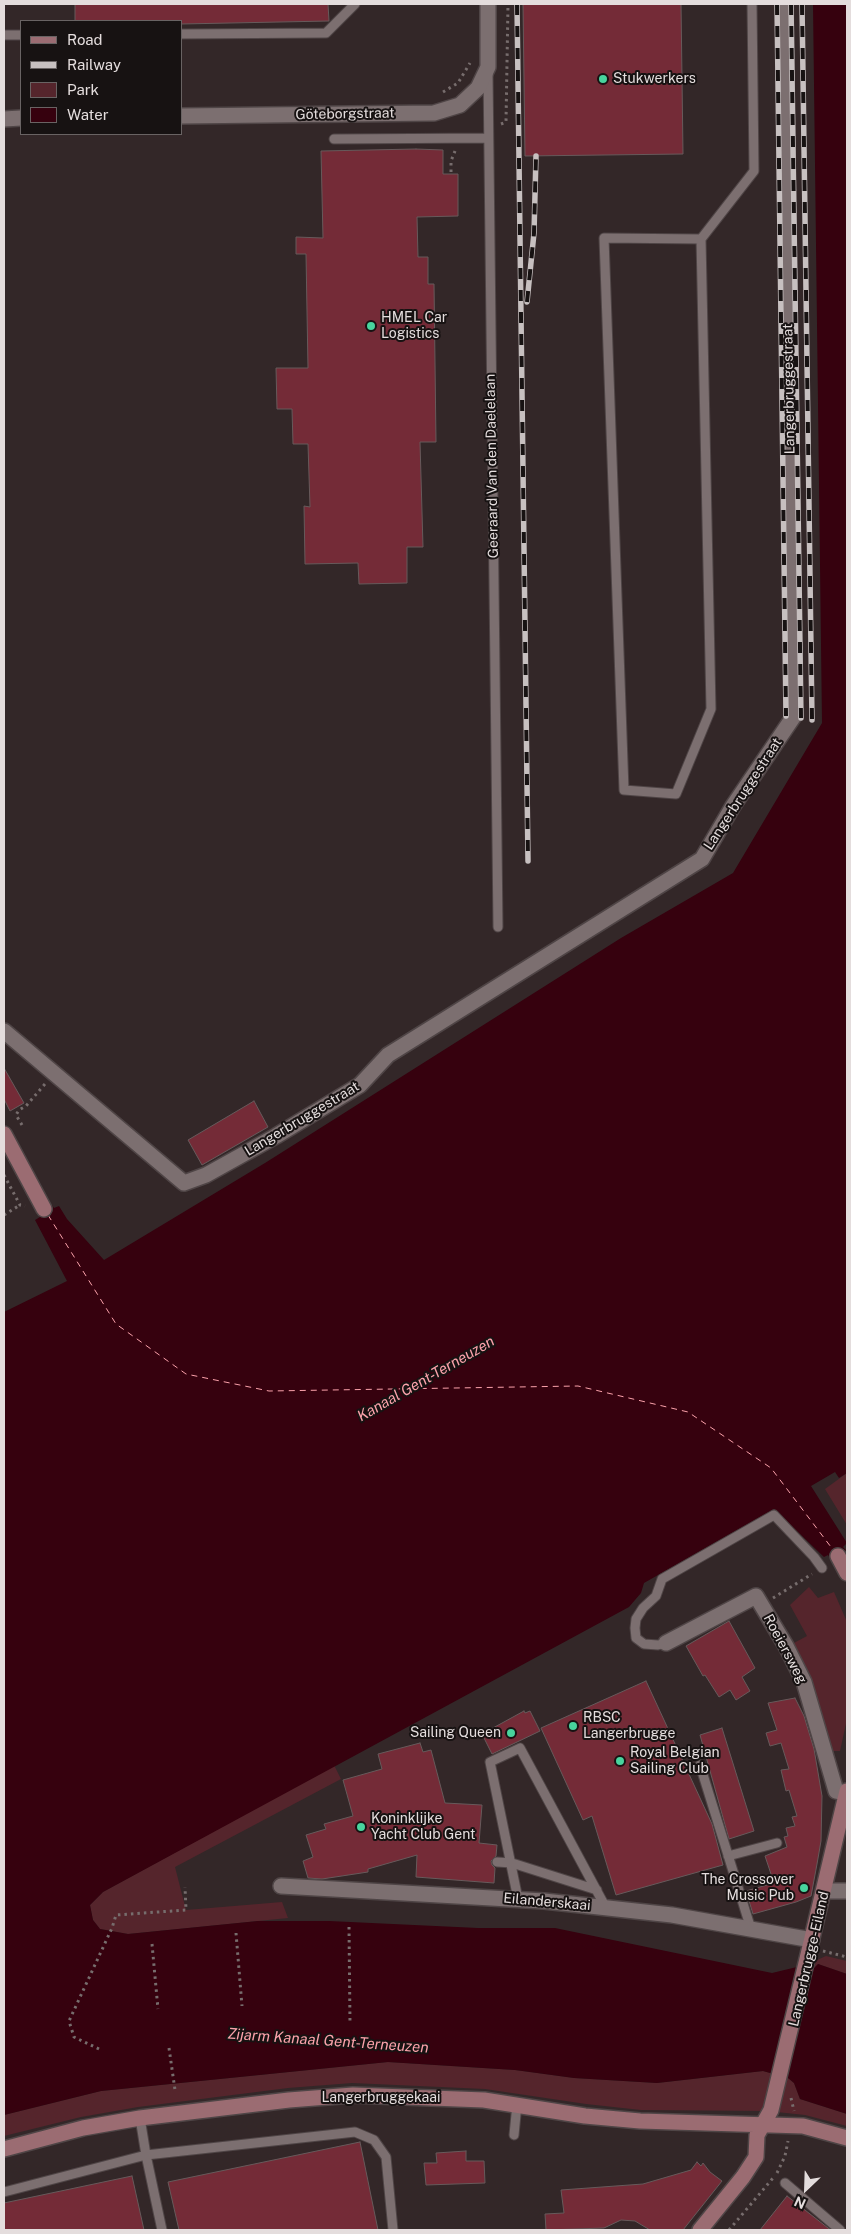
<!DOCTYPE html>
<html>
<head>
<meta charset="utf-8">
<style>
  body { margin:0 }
  #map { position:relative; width:851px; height:2234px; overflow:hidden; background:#332728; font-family:"Public Sans",sans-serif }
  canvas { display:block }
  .frame { position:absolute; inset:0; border:5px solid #e4dddd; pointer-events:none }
  .legend { position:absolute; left:20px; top:20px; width:162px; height:115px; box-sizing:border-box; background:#171212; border:1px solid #696363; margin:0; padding:6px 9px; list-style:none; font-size:15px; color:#e4dddd }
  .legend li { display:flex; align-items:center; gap:10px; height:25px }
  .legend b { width:25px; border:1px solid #696363 }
  .north { position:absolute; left:781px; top:2164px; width:50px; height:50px; -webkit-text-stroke:4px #171212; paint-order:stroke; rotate:204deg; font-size:14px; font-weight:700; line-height:20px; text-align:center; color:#e4dddd }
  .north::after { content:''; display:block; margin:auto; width:18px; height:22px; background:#e4dddd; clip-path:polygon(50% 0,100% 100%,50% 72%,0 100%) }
</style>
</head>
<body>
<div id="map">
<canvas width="851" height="2234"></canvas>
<div class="frame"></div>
<ul class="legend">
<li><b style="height:6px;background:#9b6c72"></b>Road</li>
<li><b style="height:6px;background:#c7c0c0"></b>Railway</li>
<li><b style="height:14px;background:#55252c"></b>Park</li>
<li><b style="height:14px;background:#36010e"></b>Water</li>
</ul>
<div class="north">N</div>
</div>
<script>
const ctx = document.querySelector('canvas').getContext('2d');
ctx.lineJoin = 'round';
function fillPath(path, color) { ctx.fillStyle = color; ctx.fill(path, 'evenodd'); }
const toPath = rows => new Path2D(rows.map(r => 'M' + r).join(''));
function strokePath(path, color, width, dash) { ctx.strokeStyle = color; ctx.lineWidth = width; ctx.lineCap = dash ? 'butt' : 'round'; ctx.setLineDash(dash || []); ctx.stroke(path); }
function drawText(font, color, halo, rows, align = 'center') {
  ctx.font = font + ' "Public Sans",sans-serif'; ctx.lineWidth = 4; ctx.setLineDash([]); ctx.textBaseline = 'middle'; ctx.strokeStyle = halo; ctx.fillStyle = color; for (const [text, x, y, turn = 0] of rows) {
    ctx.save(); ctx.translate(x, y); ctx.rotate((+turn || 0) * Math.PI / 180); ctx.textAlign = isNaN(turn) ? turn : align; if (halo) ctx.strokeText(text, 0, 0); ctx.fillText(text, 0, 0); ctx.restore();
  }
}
fillPath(toPath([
  [847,1473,847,1525,825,1489],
  [809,1587,818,1598,834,1592,847,1622,847,1719,840,1751,832,1751,811,1680,792,1644,807,1636,790,1605],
  [334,1765,341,1779,175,1867,186,1910,282,1902,288,1918,128,1934,100,1929,93,1920,90,1905,103,1892],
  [826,1956,847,1961,847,1974,818,1964,813,1969,817,1960],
  [388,2062,515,2070,574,2078,657,2083,763,2071,788,2078,794,2083,800,2099,847,2114,847,2126,805,2115,767,2111,641,2110,586,2104,485,2089,352,2083,288,2088,138,2107,81,2117,4,2136,4,2115,101,2091]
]), '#55252c');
fillPath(toPath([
  [813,4,847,4,847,1473,839,1478,835,1472,811,1486,847,1543,843,1547,846,1550,831,1560,828,1555,824,1557,774,1509,644,1583,641,1593,629,1607,103,1892,90,1905,93,1920,100,1929,128,1934,258,1921,329,1921,478,1928,555,1928,772,1973,801,1966,813,1969,818,1964,847,1974,847,2114,800,2099,794,2083,788,2078,763,2071,657,2083,574,2078,515,2070,388,2062,101,2091,4,2115,4,1312,67,1281,35,1220,40,1217,38,1213,52,1205,54,1208,59,1206,67,1219,104,1260,265,1163,621,938,733,873,822,723]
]), '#36010e');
strokePath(toPath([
  [48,1215,116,1324,186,1374,269,1391,578,1386,688,1412,771,1468,834,1551]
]), '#fba2ab', 1, [6, 5]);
const building = toPath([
  [75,4,328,4,329,21,181,24,181,21,75,21,75,4],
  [523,4,681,4,683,154,525,156,523,4],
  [416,149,443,150,443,174,458,174,458,216,417,217,418,257,428,257,428,284,434,284,436,442,420,442,423,547,407,547,407,583,359,584,358,563,305,564,304,506,310,507,308,444,293,444,292,409,277,409,276,368,308,368,306,254,296,254,296,237,323,238,321,151,416,149],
  [4,1068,24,1103,10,1111,4,1099,4,1068],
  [254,1101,268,1127,202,1165,188,1140,254,1101],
  [729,1621,755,1668,742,1677,750,1691,736,1700,730,1690,719,1697,705,1675,703,1676,686,1646,729,1621],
  [646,1681,712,1824,723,1865,616,1895,592,1816,583,1820,541,1728,646,1681],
  [795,1698,804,1716,814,1749,822,1796,821,1841,817,1864,811,1896,796,1902,753,1914,746,1891,774,1883,765,1856,787,1847,784,1837,788,1836,786,1828,795,1826,792,1817,797,1816,789,1790,786,1791,781,1770,789,1769,781,1743,770,1746,766,1733,777,1730,768,1703,795,1698],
  [524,1711,525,1713,530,1711,540,1731,492,1754,482,1734,524,1711],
  [722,1728,754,1831,729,1839,700,1735,722,1728],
  [420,1743,423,1752,431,1750,445,1803,482,1805,479,1843,497,1845,496,1856,491,1861,492,1865,495,1868,494,1883,416,1877,417,1855,368,1869,368,1872,322,1879,308,1878,303,1861,313,1857,306,1835,326,1829,324,1824,353,1816,343,1780,382,1769,378,1754,420,1743],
  [360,2142,378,2230,179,2230,168,2182,360,2142],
  [466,2151,466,2161,484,2161,485,2183,426,2185,424,2163,437,2163,436,2153,466,2151],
  [697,2162,701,2166,703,2163,710,2172,722,2181,683,2230,650,2230,635,2221,621,2220,604,2228,546,2230,545,2214,564,2213,561,2190,643,2184,691,2170,697,2162],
  [132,2176,144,2230,4,2230,4,2203,132,2176],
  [787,2196,828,2228,831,2230,760,2230,787,2196]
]);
fillPath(building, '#742b37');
strokePath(building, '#675a5b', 1);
const lane = toPath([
  [181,34,326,33,355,4],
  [4,35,21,35],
  [488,73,498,927],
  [334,139,488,138],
  [701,239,604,238,624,790,676,794,711,709,701,239,754,171,752,4],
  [666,1643,658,1645,644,1644,636,1638,635,1628,636,1619,643,1608,656,1596,662,1579,774,1515,814,1557,822,1568],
  [700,1765,751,1929],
  [728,1856,777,1843],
  [497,1862,512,1863,597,1890],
  [518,1899,490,1762,520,1748,606,1908],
  [514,2135,517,2104],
  [785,2183,840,2230],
  [4,2192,146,2155,140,2118],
  [162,2230,146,2155,355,2132,374,2140,386,2157,393,2230]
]);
const street = toPath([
  [181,116,434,113,460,105,478,88,488,67,488,4],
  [4,119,21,118],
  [4,1031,184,1183,206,1175,276,1136,360,1085,388,1055,702,859,733,806,794,716,785,4],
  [666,1643,756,1596,786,1646,804,1682,836,1791,847,1793],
  [281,1886,544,1901,672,1915,812,1940],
  [825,1891,847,1891]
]);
const secondary = toPath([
  [4,1134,44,1209],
  [838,1556,847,1573],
  [4,2149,83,2128,140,2118,289,2100,353,2095,484,2100,585,2116,640,2121,803,2126,847,2138],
  [700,2230,743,2177,756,2157,757,2135,771,2110,847,1791]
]);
strokePath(lane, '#4f4546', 11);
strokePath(street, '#4f4546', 18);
strokePath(secondary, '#4f4546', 18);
strokePath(toPath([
  [443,92,458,83,470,63],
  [501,124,506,122,508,4],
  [451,172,451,161,455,151],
  [22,1125,16,1115,19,1110,26,1106,45,1084],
  [4,1175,20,1205,25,1206],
  [4,1215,20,1205],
  [773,1598,812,1574],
  [349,1927,350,2023],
  [236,1933,242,2006],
  [152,1944,158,2009],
  [823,1951,847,1957],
  [169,2048,175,2090],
  [99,2049,74,2037,69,2021,112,1928,116,1915,186,1910,185,1887],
  [791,2098,794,2111],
  [777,2173,785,2156,788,2141],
  [729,2230,773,2178]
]), '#776d6d', 3, [2.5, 4]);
strokePath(lane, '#7c6f70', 9);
strokePath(street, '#7c6f70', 15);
strokePath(secondary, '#9b6c72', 15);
const rail = toPath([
  [517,4,528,861],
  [777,4,786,716],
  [791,4,801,718],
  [802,4,812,720],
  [527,302,534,233,536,156]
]);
strokePath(rail, '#c7c0c0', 5.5);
strokePath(rail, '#171212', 4, [11]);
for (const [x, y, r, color] of [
  [603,79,5,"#48d49d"],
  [371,326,5,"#48d49d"],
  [573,1726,5,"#48d49d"],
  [511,1733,5,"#48d49d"],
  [620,1761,5,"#48d49d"],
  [361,1827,5,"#48d49d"],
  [804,1888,5,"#48d49d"]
]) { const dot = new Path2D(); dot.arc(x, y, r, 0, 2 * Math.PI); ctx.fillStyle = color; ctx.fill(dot); strokePath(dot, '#171212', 2); }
drawText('14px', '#e4dddd', '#171212', [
  ["Stukwerkers",613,79],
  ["HMEL Car",381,318],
  ["Logistics",381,334],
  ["RBSC",583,1718],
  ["Langerbrugge",583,1734],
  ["Sailing Queen",501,1733,"right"],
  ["Royal Belgian",630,1753],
  ["Sailing Club",630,1769],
  ["Koninklijke",371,1819],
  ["Yacht Club Gent",371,1835],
  ["The Crossover",794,1880,"right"],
  ["Music Pub",794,1896,"right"]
], 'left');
drawText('14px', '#e4dddd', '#171212', [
  ["Göteborgstraat",345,114,-1],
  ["Langerbruggestraat",789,389,-91],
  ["Geeraard Van den Daelelaan",492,466,-91],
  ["Langerbruggestraat",743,794,-57],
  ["Langerbruggestraat",302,1119,-31],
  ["Roeiersweg",785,1649,62],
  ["Eilanderskaai",547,1902,5],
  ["Langerbrugge-Eiland",809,1959,-77],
  ["Langerbruggekaai",381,2098]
]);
drawText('italic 15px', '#fba2ab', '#171212', [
  ["Kanaal Gent-Terneuzen",426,1379,-30],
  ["Zijarm Kanaal Gent-Terneuzen",328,2041,4]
]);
</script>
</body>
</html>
